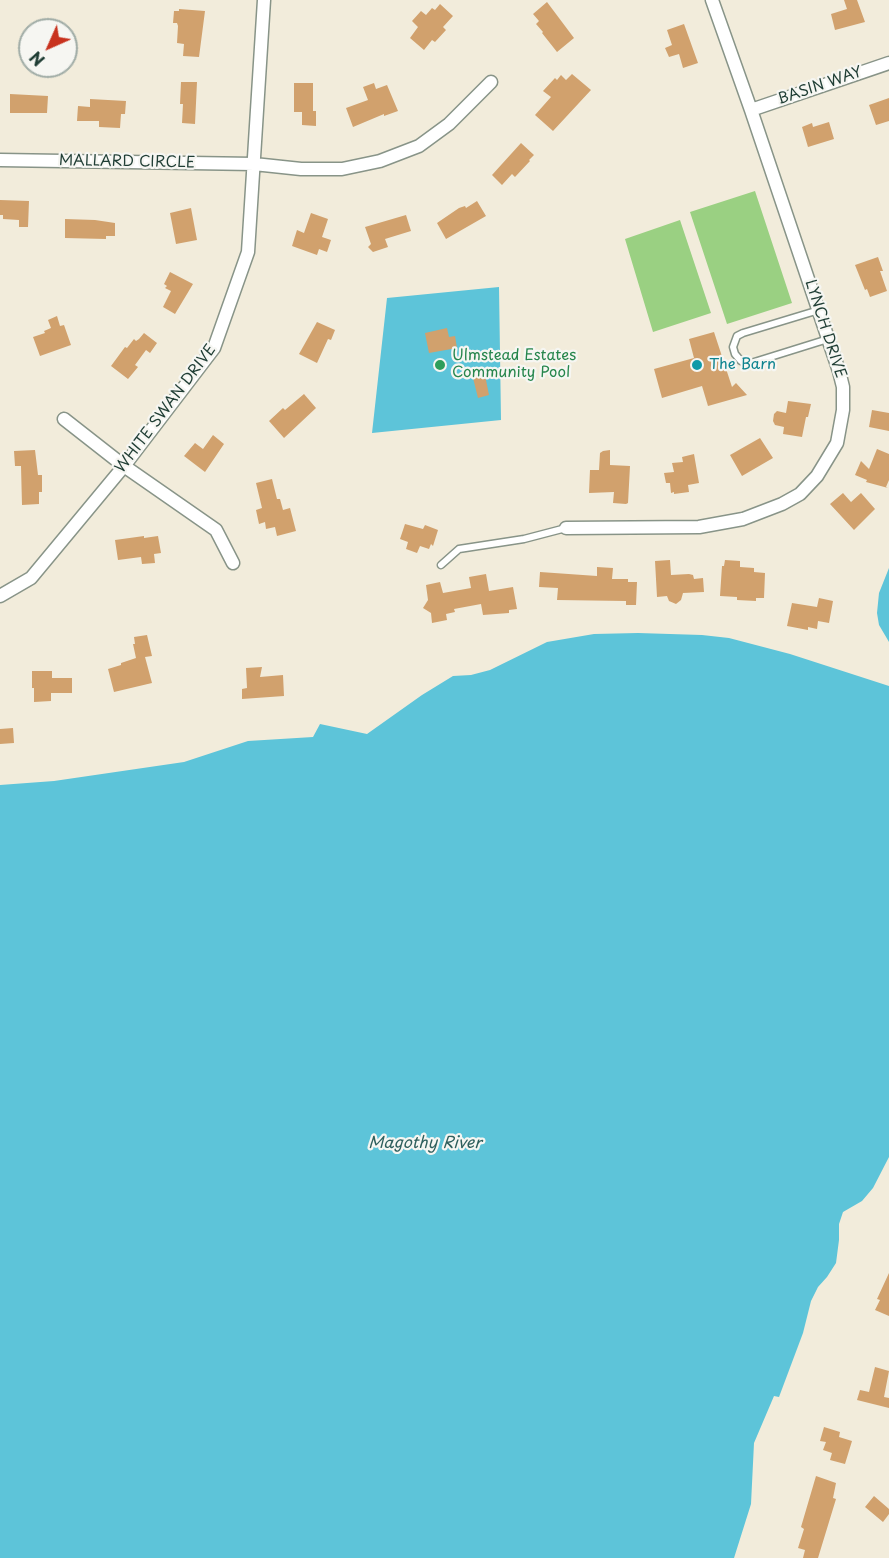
<!DOCTYPE html>
<html>
<head>
<meta charset="utf-8">
<style>
  body { margin:0 }
  #map { position:relative; width:889px; height:1558px; overflow:hidden; background:#f2ecdb; font-family:"Playpen Sans",sans-serif }
  canvas { display:block }
  .north { position:absolute; left:18px; top:18px; width:60px; height:60px; box-sizing:border-box; background:#f6f6f2; border:2px solid #a0aca6; border-radius:50%; rotate:225deg; font-size:16px; font-weight:700; line-height:24px; text-align:center; color:#1f3d34 }
  .north::after { content:''; display:block; margin:auto; width:21px; height:27px; background:#c8321e; clip-path:polygon(50% 0,100% 100%,50% 72%,0 100%) }
</style>
</head>
<body>
<div id="map">
<canvas width="889" height="1558"></canvas>
<div class="north">N</div>
</div>
<script>
const ctx = document.querySelector('canvas').getContext('2d');
ctx.lineJoin = 'round';
function fillPath(path, color) { ctx.fillStyle = color; ctx.fill(path, 'evenodd'); }
const toPath = rows => new Path2D(rows.map(r => 'M' + r).join(''));
function strokePath(path, color, width, dash) { ctx.strokeStyle = color; ctx.lineWidth = width; ctx.lineCap = dash ? 'butt' : 'round'; ctx.setLineDash(dash || []); ctx.stroke(path); }
function drawText(font, color, halo, rows, align = 'center') {
  ctx.font = font + ' "Playpen Sans",sans-serif'; ctx.lineWidth = 4.5; ctx.setLineDash([]); ctx.textBaseline = 'middle'; ctx.strokeStyle = halo; ctx.fillStyle = color; for (const [text, x, y, turn = 0] of rows) {
    ctx.save(); ctx.translate(x, y); ctx.rotate((+turn || 0) * Math.PI / 180); ctx.textAlign = isNaN(turn) ? turn : align; if (halo) ctx.strokeText(text, 0, 0); ctx.fillText(text, 0, 0); ctx.restore();
  }
}
fillPath(toPath([
  [755,191,792,303,727,324,690,212],
  [680,220,711,313,653,332,625,239]
]), '#9ad082');
fillPath(toPath([
  [499,287,501,420,372,433,387,298],
  [889,568,889,642,879,625,877,613,879,593],
  [638,633,702,635,729,638,790,654,889,686,889,1157,873,1188,862,1201,843,1212,839,1224,839,1240,836,1263,827,1277,818,1287,811,1301,803,1333,779,1397,774,1396,754,1443,751,1504,734,1558,0,1558,0,785,54,781,184,762,248,741,313,737,320,724,367,734,422,695,453,676,471,675,490,670,547,642,594,634]
]), '#5dc4d9');
fillPath(toPath([
  [844,0,857,0,865,22,835,30,831,14,847,9],
  [547,2,574,38,557,52,542,33,543,32,536,24,539,21,533,14],
  [440,4,453,16,443,27,446,30,435,42,432,40,424,50,410,38,418,27,412,21,421,11,426,15,432,8,435,10],
  [179,9,205,11,199,57,183,56,184,44,177,43,178,26,177,23,173,23,174,11,179,11],
  [684,24,698,63,683,68,679,54,669,57,665,48,672,45,667,30],
  [572,74,591,90,553,131,535,115,551,97,543,91,555,78,557,80,561,75,566,80],
  [181,82,197,82,195,124,182,123,183,104,180,104],
  [294,83,313,83,313,111,316,111,316,126,302,125,302,112,294,112],
  [374,83,376,89,387,85,398,111,384,116,384,114,353,127,346,108,368,100,363,87],
  [10,94,48,96,47,113,10,113],
  [889,98,889,121,876,125,869,105],
  [90,99,126,101,125,114,121,114,120,128,99,127,99,121,77,121,78,106,90,107],
  [829,122,834,139,808,147,802,127,812,123,813,127],
  [521,143,534,155,529,160,530,161,515,177,512,174,502,185,492,175],
  [0,200,29,201,28,227,19,227,19,220,3,219,3,215,0,215],
  [477,201,486,216,446,239,437,223,459,208,465,206,466,208],
  [191,208,197,240,176,244,170,213],
  [311,213,328,219,322,237,331,240,327,252,319,249,317,255,292,246,297,230,304,233],
  [406,215,411,231,385,239,388,247,373,252,368,247,371,244,365,227],
  [65,219,95,220,115,223,115,236,106,236,106,239,65,238],
  [878,257,883,271,880,271,887,291,870,297,867,289,865,290,855,265],
  [170,272,193,284,175,314,163,307,171,291,165,288,167,286,164,284],
  [57,316,60,326,64,325,71,345,40,356,33,337,45,333,44,331,51,328,48,320],
  [317,322,335,330,331,340,328,339,317,363,299,354],
  [447,328,449,337,455,336,457,348,429,353,425,333],
  [714,332,732,387,736,383,747,395,708,406,702,386,662,398,654,369,694,358,689,339],
  [144,333,157,343,150,353,146,350,135,365,138,367,128,379,111,366,125,347,127,348,134,339,136,341,139,339],
  [485,375,489,395,478,398,473,378],
  [304,394,316,408,284,438,269,421,283,408,285,410],
  [788,401,811,404,808,417,806,417,802,437,783,434,784,427,775,425,773,421,774,414,777,411,786,413],
  [872,410,889,413,889,431,869,427],
  [213,435,224,444,205,472,184,456,195,443,203,449],
  [760,438,773,458,742,476,730,455],
  [877,449,889,454,889,480,886,487,888,488,866,482,867,480,855,475,861,461,869,469],
  [35,450,38,475,42,475,42,492,39,492,39,504,22,505,21,466,15,466,14,451],
  [610,450,610,465,630,466,628,503,626,504,613,503,614,492,589,493,590,470,599,470,600,453,603,451],
  [694,454,699,483,688,485,689,492,674,494,674,492,671,493,670,483,666,483,664,473,674,472,672,463,683,462,682,457],
  [272,479,277,499,280,499,283,510,290,508,296,531,277,536,275,527,266,529,265,522,259,524,256,510,262,508,256,483],
  [843,493,851,502,861,493,875,509,854,530,830,504],
  [405,524,423,529,425,525,438,530,433,546,431,544,429,549,420,546,417,553,406,549,408,542,400,539],
  [144,536,144,538,158,536,161,553,154,554,155,563,142,564,141,557,118,560,115,540],
  [670,560,671,575,689,574,693,575,694,579,703,578,704,592,683,593,681,600,676,604,669,601,667,596,657,597,655,561],
  [725,560,740,561,740,567,754,568,754,572,765,573,764,598,756,598,756,601,737,600,737,597,720,596,722,566,724,566],
  [597,567,613,568,612,579,628,579,628,582,637,582,636,605,626,605,626,601,557,600,558,588,539,587,540,572,597,576],
  [486,574,489,591,513,587,517,609,509,610,509,613,483,615,481,604,454,609,455,612,446,614,447,620,432,623,431,613,423,608,428,600,426,585,440,582,443,593,471,588,469,577],
  [819,598,833,601,829,623,818,621,817,629,808,627,808,630,787,626,792,603,817,607],
  [147,635,152,656,145,657,152,683,114,692,108,669,121,665,121,663,136,658,133,644,135,644,134,637],
  [262,667,260,677,283,675,284,696,242,699,242,689,247,688,246,668],
  [32,671,52,671,52,678,72,678,72,693,51,693,51,701,34,702,34,688,32,688],
  [13,728,14,743,0,744,0,729],
  [889,1273,889,1316,875,1310,880,1300,877,1299],
  [875,1367,889,1371,884,1397,889,1398,889,1408,857,1400,860,1390,869,1392],
  [824,1427,840,1432,839,1437,852,1441,845,1464,830,1460,832,1453,823,1450,826,1442,820,1441],
  [816,1476,836,1483,833,1498,836,1499,818,1558,803,1558,805,1550,798,1548,804,1529,801,1527],
  [874,1496,889,1509,889,1514,883,1522,865,1507]
]), '#d1a16d');
const service = toPath([
  [819,310,743,333,737,336,733,347,735,354,741,361,746,364,751,363,828,339],
  [441,565,459,549,524,539,566,528]
]);
const minor = toPath([
  [751,110,889,63],
  [0,160,254,164,301,169,342,169,380,161,419,146,449,124,491,82],
  [64,419,124,466,216,530,233,563],
  [566,528,699,527,743,519,782,504,800,494,817,476,837,443,843,410,843,387,839,371,751,110,712,0],
  [0,596,31,578,124,466,214,348,248,252,264,0]
]);
strokePath(service, '#889488', 9);
strokePath(minor, '#889488', 15);
strokePath(service, '#fff', 6);
strokePath(minor, '#fff', 12);
for (const [x, y, r, color] of [
  [440,365,6,"#2e9e5b"],
  [697,365,6,"#0f9aa8"]
]) { const dot = new Path2D(); dot.arc(x, y, r, 0, 2 * Math.PI); ctx.fillStyle = color; ctx.fill(dot); strokePath(dot, '#f6f6f2', 2); }
drawText('15px', '#1f3d34', '#f6f6f2', [
  ["BASIN WAY",820,86,-19],
  ["MALLARD CIRCLE",127,162,1],
  ["LYNCH DRIVE",825,329,72],
  ["WHITE SWAN DRIVE",166,409,-53]
]);
drawText('15px', '#27864d', '#f6f6f2', [
  ["Ulmstead Estates",452,356],
  ["Community Pool",452,373]
], 'left');
drawText('15px', '#0d838f', '#f6f6f2', [
  ["The Barn",709,365]
], 'left');
drawText('italic 16px', '#2e5f5d', '#f6f6f2', [
  ["Magothy River",425,1144]
]);
</script>
</body>
</html>
